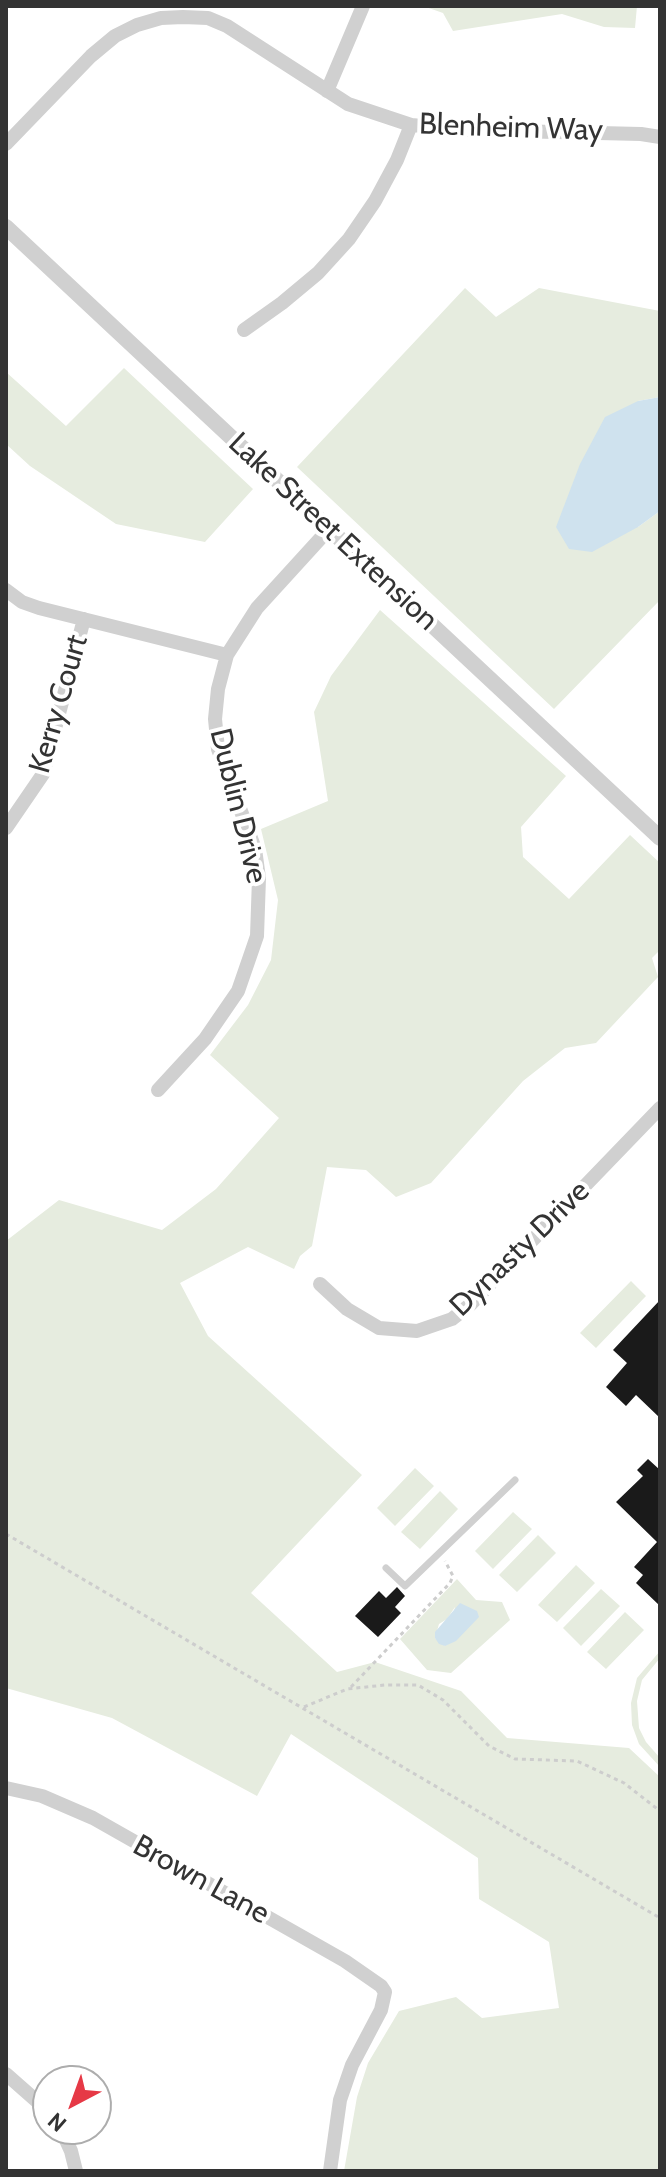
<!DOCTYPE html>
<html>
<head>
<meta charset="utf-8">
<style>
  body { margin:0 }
  #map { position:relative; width:666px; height:2177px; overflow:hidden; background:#fff; font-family:Cabin,sans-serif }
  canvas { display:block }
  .frame { position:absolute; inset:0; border:8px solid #333; pointer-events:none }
  .north { position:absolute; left:32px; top:2065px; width:80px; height:80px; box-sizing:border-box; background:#fff; border:2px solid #adadad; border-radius:50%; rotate:221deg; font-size:22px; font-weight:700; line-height:32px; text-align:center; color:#333 }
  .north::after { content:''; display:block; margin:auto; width:28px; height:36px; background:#e63946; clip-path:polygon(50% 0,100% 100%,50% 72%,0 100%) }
</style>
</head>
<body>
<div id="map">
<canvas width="666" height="2177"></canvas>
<div class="frame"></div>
<div class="north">N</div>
</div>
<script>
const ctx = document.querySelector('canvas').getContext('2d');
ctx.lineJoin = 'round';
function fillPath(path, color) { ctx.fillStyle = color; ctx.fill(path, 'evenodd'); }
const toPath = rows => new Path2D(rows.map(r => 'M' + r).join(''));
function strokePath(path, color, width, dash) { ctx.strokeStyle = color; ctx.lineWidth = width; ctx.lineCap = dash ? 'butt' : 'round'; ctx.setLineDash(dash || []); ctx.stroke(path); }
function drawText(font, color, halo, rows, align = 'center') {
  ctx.font = font + ' Cabin,sans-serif'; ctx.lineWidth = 8; ctx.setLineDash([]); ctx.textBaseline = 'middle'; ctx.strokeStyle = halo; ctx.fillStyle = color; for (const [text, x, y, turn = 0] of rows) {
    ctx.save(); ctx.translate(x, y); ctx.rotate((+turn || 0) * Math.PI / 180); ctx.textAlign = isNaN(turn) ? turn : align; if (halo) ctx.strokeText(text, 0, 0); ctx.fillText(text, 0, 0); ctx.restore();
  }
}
fillPath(toPath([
  [423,6,637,6,635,28,604,27,562,14,453,31,443,13],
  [465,288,496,317,539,288,660,311,660,397,638,401,638,527,660,511,660,600,554,709,297,467],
  [124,368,253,489,205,542,116,524,30,466,6,444,6,372,66,426],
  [380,610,566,776,521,827,523,857,569,899,630,835,660,863,660,950,652,958,658,977,596,1043,565,1048,523,1081,431,1183,396,1197,366,1170,327,1167,312,1246,300,1256,294,1269,248,1247,180,1283,208,1336,362,1475,251,1593,337,1672,375,1662,461,1691,507,1738,629,1748,660,1777,660,2171,344,2171,357,2097,368,2063,399,2011,456,1997,482,2018,559,2008,549,1942,479,1899,478,1858,291,1734,257,1796,112,1718,6,1688,6,1241,59,1200,162,1230,216,1189,279,1118,210,1055,248,1005,271,960,278,900,261,829,328,801,314,712,331,676],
  [631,1281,646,1296,596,1348,580,1333],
  [415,1468,434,1486,395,1526,377,1508],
  [440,1491,458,1509,420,1549,401,1532],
  [513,1512,532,1529,493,1569,475,1551],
  [538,1535,556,1553,517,1592,499,1575],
  [576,1565,595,1583,557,1622,538,1605],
  [457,1579,476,1600,502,1602,510,1620,451,1673,427,1670,400,1639],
  [455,1607,445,1646,435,1638,439,1624,447,1619],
  [601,1589,620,1606,581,1646,563,1628],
  [625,1612,644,1630,606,1669,587,1652],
  [660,1651,660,1658,642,1680,637,1701,639,1728,646,1742,660,1758,660,1767,639,1744,632,1725,631,1703,637,1678]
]), '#e6ecdf');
fillPath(toPath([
  [660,397,660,511,638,527,592,552,569,549,556,527,580,464,605,417,638,401],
  [460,1603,477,1611,479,1617,456,1641,445,1646,439,1644,435,1638,435,1632]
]), '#cfe2ee');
fillPath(toPath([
  [660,1300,660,1418,636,1395,626,1406,606,1387,627,1363,613,1350],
  [648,1459,660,1470,660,1606,636,1583,643,1575,634,1567,657,1542,616,1502,643,1476,637,1470],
  [397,1587,405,1596,395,1607,401,1613,378,1637,355,1616,379,1591,386,1598]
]), '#1a1a1a');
strokePath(toPath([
  [6,1534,660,1918],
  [351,1687,450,1583,453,1576,445,1561],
  [304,1707,347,1689,385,1685,418,1685,443,1700,489,1746,515,1759,577,1761,624,1783,660,1811]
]), '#cdcdcd', 3, [4, 4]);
strokePath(toPath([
  [386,1568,405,1586,515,1480]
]), '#d0d0d0', 7);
strokePath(toPath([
  [327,91,363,6],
  [6,144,91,56,115,36,137,25,161,18,183,17,208,18,227,26,348,104,411,125,470,130,641,134,660,137],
  [244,330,282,303,318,273,349,239,375,201,397,160,411,125],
  [6,590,22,602,39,608,227,655],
  [6,828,43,774,84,619],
  [158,1090,205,1039,238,991,257,936,259,878,255,849,218,749,215,719,218,689,227,655,257,608,329,529],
  [320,1284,347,1309,379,1328,417,1331,452,1319,471,1304,660,1108],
  [6,1788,42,1796,93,1818,345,1961,381,1986,385,1992,381,2010,352,2065,340,2100,330,2171],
  [6,2074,48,2111],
  [61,2129,71,2151,76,2171]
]), '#d0d0d0', 14);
strokePath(toPath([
  [6,227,660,838]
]), '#d0d0d0', 16);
drawText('30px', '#333', '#fff', [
  ["Blenheim Way",511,128,2],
  ["Lake Street Extension",333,532,43],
  ["Kerry Court",59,704,-74],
  ["Dublin Drive",238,806,76],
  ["Dynasty Drive",520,1249,-44],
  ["Brown Lane",201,1880,29]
]);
</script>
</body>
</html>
